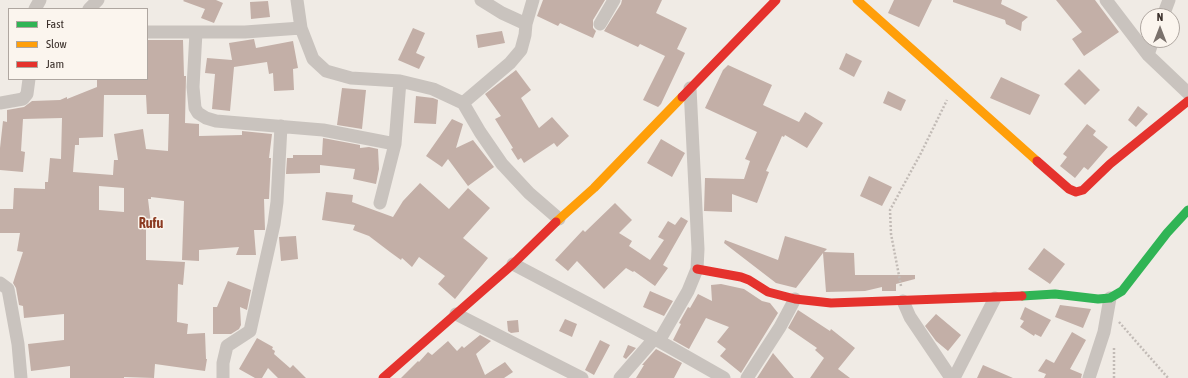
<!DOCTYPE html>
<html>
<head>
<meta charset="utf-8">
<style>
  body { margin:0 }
  #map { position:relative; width:1188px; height:378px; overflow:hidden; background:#f0ebe5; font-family:"Asap Condensed",sans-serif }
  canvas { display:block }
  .legend { position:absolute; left:8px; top:8px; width:140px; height:72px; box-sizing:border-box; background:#fbf5ee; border:1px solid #aea6a0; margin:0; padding:5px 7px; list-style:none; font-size:12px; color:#3b302b }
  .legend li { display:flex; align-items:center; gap:8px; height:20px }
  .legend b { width:20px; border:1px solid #aea6a0 }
  .north { position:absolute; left:1140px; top:8px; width:40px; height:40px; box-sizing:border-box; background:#fbf5ee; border:1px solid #aea6a0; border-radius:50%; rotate:0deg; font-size:11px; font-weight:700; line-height:16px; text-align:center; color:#3b302b }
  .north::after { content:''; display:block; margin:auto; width:14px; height:18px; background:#7a716c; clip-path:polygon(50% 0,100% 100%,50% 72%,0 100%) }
</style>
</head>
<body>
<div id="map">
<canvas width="1188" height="378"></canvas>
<ul class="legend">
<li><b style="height:5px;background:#30b455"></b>Fast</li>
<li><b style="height:5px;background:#ff9f0a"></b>Slow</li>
<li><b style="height:5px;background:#e5322d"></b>Jam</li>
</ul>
<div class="north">N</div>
</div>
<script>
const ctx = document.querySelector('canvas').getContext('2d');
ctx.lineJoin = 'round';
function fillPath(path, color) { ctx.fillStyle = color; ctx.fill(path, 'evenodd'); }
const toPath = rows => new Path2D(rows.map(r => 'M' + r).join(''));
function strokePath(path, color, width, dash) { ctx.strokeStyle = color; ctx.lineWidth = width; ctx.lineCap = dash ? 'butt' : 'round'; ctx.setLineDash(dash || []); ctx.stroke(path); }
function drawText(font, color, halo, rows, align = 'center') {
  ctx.font = font + ' "Asap Condensed",sans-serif'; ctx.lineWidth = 3; ctx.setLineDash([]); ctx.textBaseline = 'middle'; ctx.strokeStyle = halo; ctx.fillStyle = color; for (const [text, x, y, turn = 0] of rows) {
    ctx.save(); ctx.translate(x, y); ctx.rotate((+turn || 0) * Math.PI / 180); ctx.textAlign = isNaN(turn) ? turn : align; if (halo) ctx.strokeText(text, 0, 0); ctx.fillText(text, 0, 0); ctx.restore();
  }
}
fillPath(toPath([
  [184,0,216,0,223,3,214,23,201,18,205,9,183,1],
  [543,0,605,0,593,20,593,28,596,31,593,38,560,23,558,26,537,16],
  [622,0,662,0,656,13,687,28,677,49,685,53,661,104,658,107,643,100,665,56,640,44,638,47,604,31,621,4],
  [894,0,932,0,919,27,888,13],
  [953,0,1002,0,1001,4,1028,17,1022,22,1021,31,1006,24,1005,20,953,2],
  [1056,0,1095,0,1119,32,1084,56,1072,39,1082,32],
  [268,1,270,17,251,19,250,2],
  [413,28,425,33,416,53,425,57,419,69,398,60],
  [502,31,505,43,478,48,476,35],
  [254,39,256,48,293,41,298,68,293,69,294,90,274,91,273,73,269,74,267,62,234,67,230,111,212,109,215,74,205,73,207,58,232,60,229,43],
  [147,40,183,40,184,76,186,76,185,123,199,124,199,136,242,135,242,131,272,134,269,158,271,158,269,199,264,199,265,230,254,230,256,255,236,255,239,247,199,250,199,261,182,260,184,201,151,197,151,199,148,199,151,224,146,224,146,260,185,262,183,285,178,284,177,322,188,324,187,334,205,333,206,359,207,359,205,371,155,364,154,378,124,377,124,378,70,378,70,366,31,371,28,344,64,340,64,314,24,318,23,306,19,305,16,288,13,283,23,252,17,251,20,233,0,233,0,209,13,209,14,188,45,189,45,182,48,182,50,158,61,159,62,118,23,119,21,151,25,152,23,172,0,170,0,148,3,121,7,122,7,110,24,107,32,101,60,100,67,97,67,99,97,87,97,79,147,79],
  [104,95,146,95,147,114,169,114,168,151,146,149,143,129,114,134,118,160,114,160,113,175,73,172,75,145,79,145,79,138,103,137],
  [99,186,124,188,124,212,99,210],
  [846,53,862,61,854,77,839,69],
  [728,65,772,85,763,105,799,122,805,112,823,123,807,148,785,135,784,137,782,136,766,171,769,172,757,203,732,194,732,212,704,211,705,178,744,179,750,161,745,159,757,132,705,108,723,70],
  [1079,69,1100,90,1085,105,1064,84],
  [516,70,531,90,521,98,539,128,552,117,569,136,557,147,554,143,524,163,521,158,518,160,511,149,513,148,495,119,501,116,485,94],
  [1001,77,1040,95,1030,115,990,98],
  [342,88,366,90,362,129,337,125],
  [888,91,906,100,901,111,883,103],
  [416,96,433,98,438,100,436,124,414,123],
  [1138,106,1148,114,1136,127,1128,120],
  [452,119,463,124,456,148,473,140,494,167,468,186,448,159,442,167,426,156],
  [1087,124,1096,131,1093,135,1108,147,1088,170,1084,167,1075,178,1060,166,1067,157,1063,154],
  [323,138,360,145,360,148,369,147,378,149,379,169,376,184,353,179,355,169,320,165,320,173,286,174,287,158,293,158,293,155,322,155],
  [661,139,685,153,672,177,647,163],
  [869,176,892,187,882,206,860,196],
  [420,183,449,209,468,188,490,208,463,238,488,258,455,299,438,284,445,276,419,257,412,267,402,258,401,260,390,252,369,236,353,230,355,225,322,220,326,192,353,195,352,202,393,217,403,201],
  [615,203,632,220,619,233,632,241,629,246,650,260,664,240,658,237,668,221,675,225,681,217,688,221,663,265,668,268,655,286,634,271,633,272,626,268,604,289,577,261,568,271,555,260,583,230,585,232],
  [296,236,298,259,281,261,279,237],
  [785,236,827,249,824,252,854,253,855,275,915,275,915,279,896,284,896,291,882,291,882,287,865,291,826,292,823,253,796,288,776,283,724,243,725,240,778,260],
  [1044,248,1065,264,1050,284,1028,269],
  [228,281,251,290,247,310,240,307,241,325,239,329,231,334,213,334,213,307,217,307],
  [721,284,744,289,762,301,770,303,778,313,741,373,720,356,726,349,717,342,729,327,706,318,689,349,673,340,681,324,679,323,688,307,690,308,698,294,712,301,711,285],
  [650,291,673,301,664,316,643,307],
  [1060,305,1091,309,1083,328,1055,317],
  [1025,307,1051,320,1041,337,1035,334,1034,336,1020,327,1024,321,1020,319],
  [798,310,830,331,831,329,855,348,838,369,850,378,810,378,824,358,815,350,817,348,788,328],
  [936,314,961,335,948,351,936,341,925,326],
  [565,319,577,324,572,337,559,331],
  [518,320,519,332,511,333,508,331,507,321],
  [1072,332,1086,340,1070,369,1082,374,1081,378,1044,378,1046,374,1038,371,1046,359,1054,363],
  [480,335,491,341,476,354,485,375,505,362,513,372,504,378,401,378,418,361,419,362,428,352,432,355,448,341,457,351,462,346,464,348],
  [257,338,273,347,272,349,275,351,274,354,290,368,293,365,306,378,278,378,268,368,262,378,255,378,239,369],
  [600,340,610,345,594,375,585,370],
  [628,345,636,348,626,359,623,357],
  [656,349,682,363,674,378,636,378,644,365,642,365],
  [773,353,794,378,757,378],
  [983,365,1013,378,977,378]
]), '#c3afa7');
strokePath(toPath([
  [901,286,891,234,890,210,921,153,947,100],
  [1119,322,1168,378],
  [1114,378,1114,346]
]), '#c2bbb6', 2.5, [2, 2]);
strokePath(toPath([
  [297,0,301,28,313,59,326,71,351,78,400,81,433,89,463,103,480,132,502,164,529,193,559,219],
  [481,0,502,13,526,24],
  [1106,0,1148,55,1188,93],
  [35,9,40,0],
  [89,9,98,0],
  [1163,16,1169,0],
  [600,24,614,0],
  [147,32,245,32,301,28],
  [196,32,193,87,195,108,198,113,206,118,216,121,323,130,395,144],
  [1148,55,1153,40],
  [0,103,23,99,27,94,29,79],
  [463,103,510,63,521,50,525,35,526,24,533,0],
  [380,203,395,144,400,81],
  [513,264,659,341,724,378],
  [0,283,8,289,18,344,21,378],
  [903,301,910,317,951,378],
  [456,314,582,378],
  [659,341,688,291,697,269,698,249,690,88],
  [223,378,223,363,227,346,250,331,274,224,277,202,281,126],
  [620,378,654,339],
  [747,378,780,327,795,299],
  [954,378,995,298],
  [1089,378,1104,332,1110,298]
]), '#c9c3be', 13);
strokePath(toPath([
  [1022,296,1055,294,1098,299,1110,298,1122,291,1167,233,1188,210]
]), '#30b455', 9);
strokePath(toPath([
  [857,0,1037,161],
  [556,222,594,188,682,97]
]), '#ff9f0a', 9);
strokePath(toPath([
  [682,97,776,0],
  [1037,161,1069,189,1076,192,1083,190,1110,164,1188,101],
  [697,269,741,277,749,280,768,292,795,299,831,303,1022,296],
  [383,378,513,264,556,222]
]), '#e5322d', 9);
drawText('bold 14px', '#8c3b22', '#fbf5ee', [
  ["Rufu",151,224]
]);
</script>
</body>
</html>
